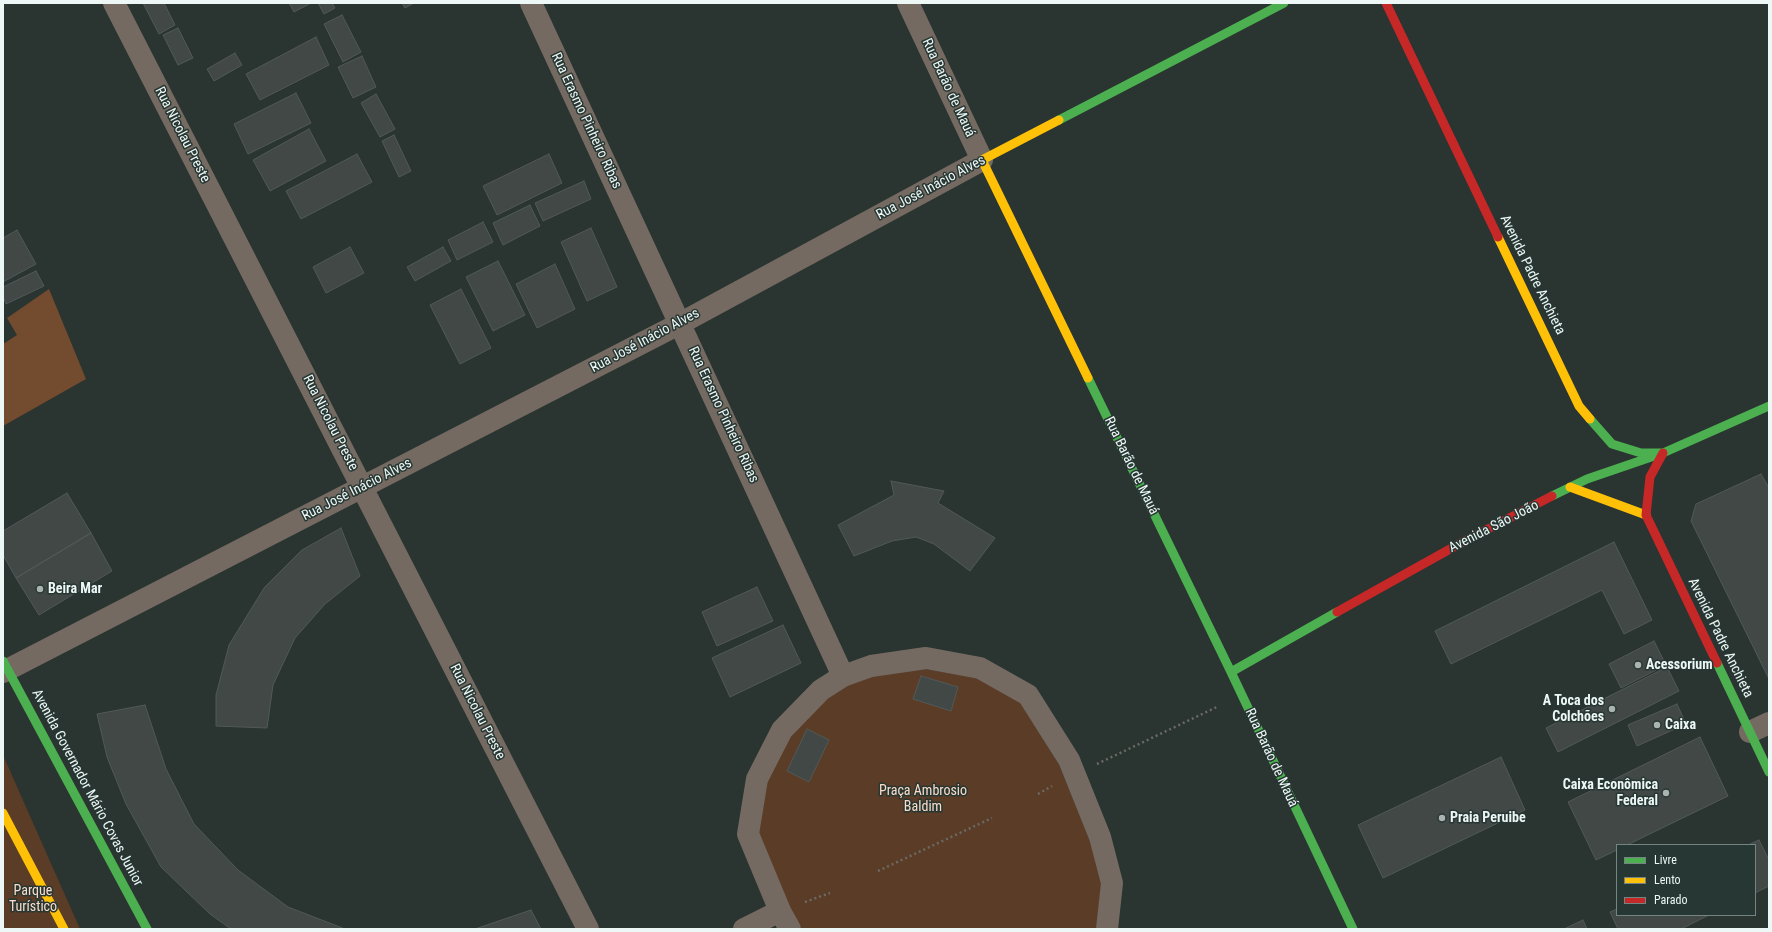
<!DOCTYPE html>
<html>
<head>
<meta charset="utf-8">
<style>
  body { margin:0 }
  #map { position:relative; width:1772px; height:932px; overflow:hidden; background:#2a3431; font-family:"Roboto Condensed",sans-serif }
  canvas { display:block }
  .frame { position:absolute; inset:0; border:4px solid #edf7f5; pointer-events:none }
  .legend { position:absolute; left:1616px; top:844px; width:140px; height:72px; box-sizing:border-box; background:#273733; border:1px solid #768481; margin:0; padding:5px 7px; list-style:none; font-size:12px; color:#edf7f5 }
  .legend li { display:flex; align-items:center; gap:8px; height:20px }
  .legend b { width:20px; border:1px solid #768481 }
</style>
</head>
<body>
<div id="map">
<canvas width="1772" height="932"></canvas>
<div class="frame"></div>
<ul class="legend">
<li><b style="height:5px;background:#4caf50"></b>Livre</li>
<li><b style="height:5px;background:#ffc107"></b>Lento</li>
<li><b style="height:5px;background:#c62828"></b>Parado</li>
</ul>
</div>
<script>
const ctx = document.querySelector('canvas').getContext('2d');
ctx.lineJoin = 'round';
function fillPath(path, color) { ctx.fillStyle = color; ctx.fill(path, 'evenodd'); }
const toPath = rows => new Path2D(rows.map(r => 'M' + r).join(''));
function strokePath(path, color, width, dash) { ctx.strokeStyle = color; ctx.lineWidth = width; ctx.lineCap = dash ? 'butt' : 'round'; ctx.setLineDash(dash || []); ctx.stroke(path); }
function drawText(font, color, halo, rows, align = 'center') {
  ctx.font = font + ' "Roboto Condensed",sans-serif'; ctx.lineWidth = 3; ctx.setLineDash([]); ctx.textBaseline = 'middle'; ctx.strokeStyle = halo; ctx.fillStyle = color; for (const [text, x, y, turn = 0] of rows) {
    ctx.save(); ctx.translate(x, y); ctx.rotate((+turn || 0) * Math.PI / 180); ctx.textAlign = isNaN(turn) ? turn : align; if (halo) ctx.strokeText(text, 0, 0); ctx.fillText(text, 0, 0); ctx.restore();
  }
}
fillPath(toPath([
  [925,669,977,678,1021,703,1059,765,1090,840,1101,884,1097,929,802,929,789,906,759,833,766,782,790,735,828,698,847,685,873,676],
  [3,755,80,929,3,929]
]), '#5a3c27');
fillPath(toPath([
  [49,289,86,379,3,426,3,344,17,335,7,318]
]), '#734b2e');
const building = toPath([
  [143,3,164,3,175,25,159,34,143,3],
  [289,3,311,3,294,12,289,3],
  [318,3,332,3,335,8,324,14,318,3],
  [402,3,414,3,405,8,402,3],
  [342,15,361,52,343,62,324,24,342,15],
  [178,28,193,58,178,65,163,35,178,28],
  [316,37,329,65,260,100,246,74,316,37],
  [235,53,242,65,214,81,207,69,235,53],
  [362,56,376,87,353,98,338,67,362,56],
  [296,93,311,123,248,154,234,124,296,93],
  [376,94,395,129,380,137,361,103,376,94],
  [309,129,326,161,270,191,253,160,309,129],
  [394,135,411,171,399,177,382,141,394,135],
  [357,154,372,182,301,219,286,191,357,154],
  [549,154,562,183,497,215,483,186,549,154],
  [584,181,591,199,543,221,535,203,584,181],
  [530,205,540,226,503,245,493,223,530,205],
  [483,222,493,242,457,260,448,240,483,222],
  [591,228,617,287,587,301,561,242,591,228],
  [17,230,36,264,3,282,3,238,17,230],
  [350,247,364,273,326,293,313,267,350,247],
  [443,247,451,261,415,281,407,267,443,247],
  [498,261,525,315,493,331,466,277,498,261],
  [555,264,575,309,537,328,516,284,555,264],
  [36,271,44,286,6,304,3,296,3,287,36,271],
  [461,289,491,348,460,364,430,305,461,289],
  [1761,474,1769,488,1769,679,1691,521,1696,504,1761,474],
  [891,481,944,491,938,503,995,538,970,571,934,544,916,537,892,541,854,556,838,525,894,495,891,481],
  [67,493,91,533,16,578,3,555,3,531,67,493],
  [341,528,360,576,325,604,295,638,273,685,267,728,216,726,216,695,229,645,264,588,302,550,341,528],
  [91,533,112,571,39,615,16,578,91,533],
  [1614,542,1652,620,1624,634,1602,590,1451,664,1435,631,1614,542],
  [757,587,773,621,717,646,702,612,757,587],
  [783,625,801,663,730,697,712,658,783,625],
  [1654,641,1666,665,1621,688,1609,664,1654,641],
  [1667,667,1679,691,1558,752,1546,728,1667,667],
  [921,676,958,687,951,711,913,699,921,676],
  [1677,704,1686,724,1637,746,1628,725,1677,704],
  [145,705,166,769,194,824,238,870,288,907,345,929,231,929,210,914,161,867,126,804,107,757,97,714,145,705],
  [807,729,829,740,809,782,787,771,807,729],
  [1700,737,1728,796,1627,845,1617,845,1617,850,1596,860,1568,802,1700,737],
  [1501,757,1525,810,1383,878,1358,825,1501,757],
  [1759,840,1769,860,1769,886,1755,893,1755,845,1748,845,1759,840],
  [1617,909,1617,915,1709,915,1681,929,1618,929,1610,912,1617,909],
  [531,910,541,929,475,929,531,910],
  [1583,920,1587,929,1564,929,1583,920]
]);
fillPath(building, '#414846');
strokePath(building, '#525958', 1);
strokePath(toPath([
  [1097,764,1219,706],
  [1038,794,1052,786],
  [878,871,992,818],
  [805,902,830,893]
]), '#6b6a64', 2.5, [2, 3]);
strokePath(toPath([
  [114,3,588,929],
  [531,3,843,676],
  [3,672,681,323,982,160,908,3],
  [1750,732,1769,723],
  [744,929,780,911],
  [790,929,780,911,748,834,757,779,782,730,821,690,843,676,871,666,926,658,980,668,1028,695,1069,760,1100,837,1112,883,1107,929]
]), '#746a61', 22);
strokePath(toPath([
  [1059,120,1284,3],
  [1088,378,1231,672],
  [1590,419,1612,444,1641,453,1663,453],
  [1552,496,1587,479,1663,453,1769,406],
  [1337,612,1231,672,1353,929],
  [3,661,147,929],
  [1717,663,1769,772]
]), '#4caf50', 9);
strokePath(toPath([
  [1059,120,982,160,1088,378],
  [1498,237,1579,406,1590,419],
  [1570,487,1646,515],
  [3,813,64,929]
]), '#ffc107', 9);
strokePath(toPath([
  [1386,3,1498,237],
  [1663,453,1650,477,1646,515,1717,663],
  [1337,612,1459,544,1552,496]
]), '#c62828', 9);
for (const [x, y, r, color] of [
  [40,589,4,"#a9b3b0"],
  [1638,665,4,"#a9b3b0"],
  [1612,709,4,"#a9b3b0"],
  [1657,725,4,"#a9b3b0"],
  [1666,793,4,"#a9b3b0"],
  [1442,818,4,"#a9b3b0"]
]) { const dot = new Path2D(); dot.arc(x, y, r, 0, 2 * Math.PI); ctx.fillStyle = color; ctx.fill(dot); strokePath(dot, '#273733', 1.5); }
drawText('14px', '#edf7f5', '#273733', [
  ["Rua Barão de Mauá",948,88,65],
  ["Rua Erasmo Pinheiro Ribas",586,121,65],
  ["Rua Nicolau Preste",182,135,63],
  ["Rua José Inácio Alves",931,188,-28],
  ["Avenida Padre Anchieta",1532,275,64],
  ["Rua José Inácio Alves",645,341,-28],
  ["Rua Erasmo Pinheiro Ribas",723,415,65],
  ["Rua Nicolau Preste",330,423,63],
  ["Rua Barão de Mauá",1131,466,64],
  ["Rua José Inácio Alves",357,490,-27],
  ["Avenida São João",1494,527,-27],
  ["Avenida Padre Anchieta",1720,638,64],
  ["Rua Nicolau Preste",477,712,63],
  ["Rua Barão de Mauá",1271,758,65],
  ["Avenida Governador Mário Covas Junior",87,788,62]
]);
drawText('bold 14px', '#edf7f5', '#273733', [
  ["Beira Mar",48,589],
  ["Acessorium",1646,665],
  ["A Toca dos",1604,701,"right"],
  ["Colchões",1604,717,"right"],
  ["Caixa",1665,725],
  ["Caixa Econômica",1658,785,"right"],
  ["Federal",1658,801,"right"],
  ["Praia Peruibe",1450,818]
], 'left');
drawText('14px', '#fbdcc8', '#273733', [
  ["Praça Ambrosio",923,791],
  ["Baldim",923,807],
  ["Parque",33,891],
  ["Turístico",33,907]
]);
</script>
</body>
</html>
